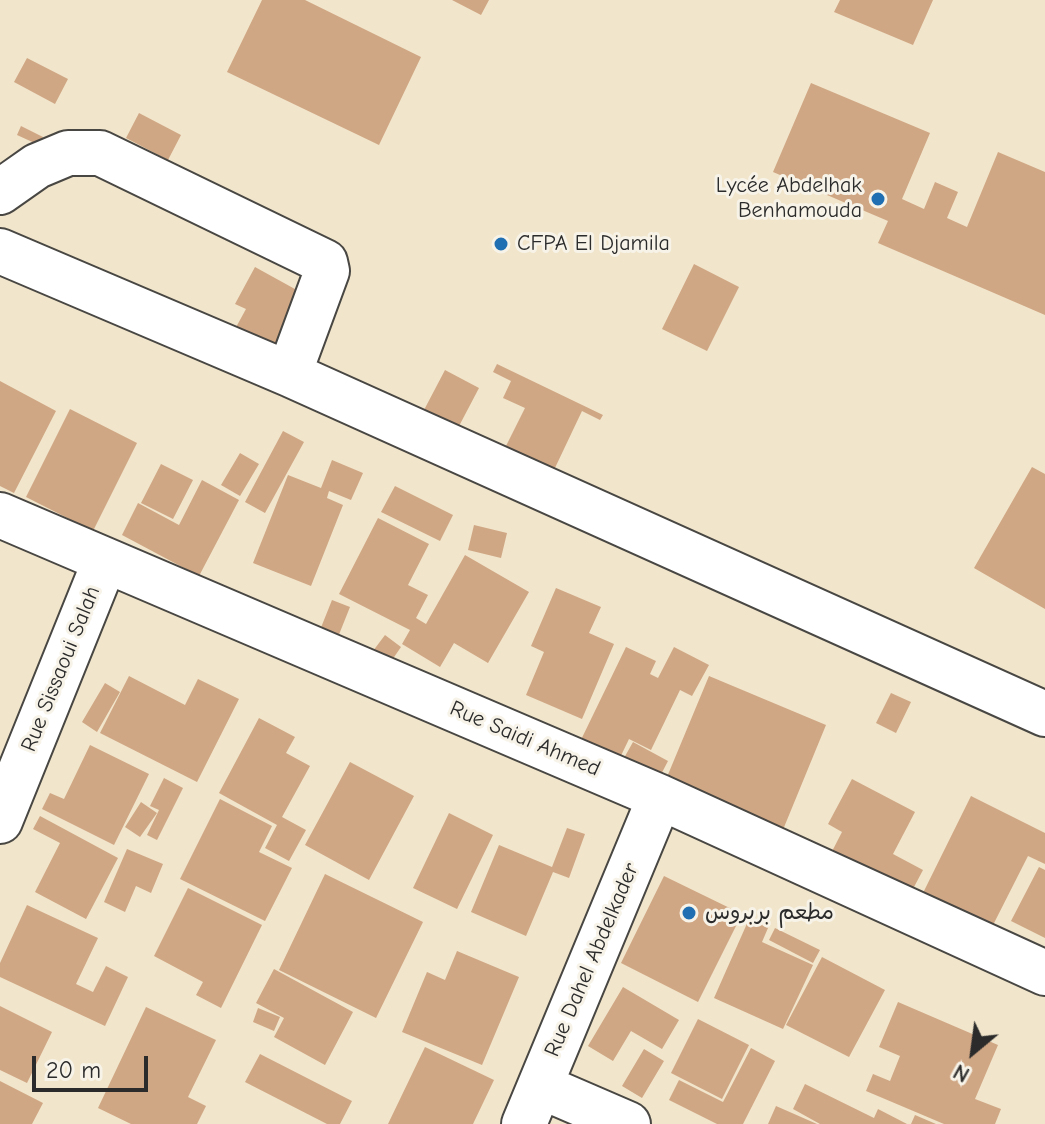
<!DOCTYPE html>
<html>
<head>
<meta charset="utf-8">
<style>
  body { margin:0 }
  #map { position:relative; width:1045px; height:1124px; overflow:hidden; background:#f1e5cb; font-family:"Comic Neue",sans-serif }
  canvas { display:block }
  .north { position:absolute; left:933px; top:1012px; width:80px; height:80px; -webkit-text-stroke:6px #f7f3e8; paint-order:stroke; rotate:209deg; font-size:22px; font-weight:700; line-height:32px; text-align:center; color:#2b2b2b }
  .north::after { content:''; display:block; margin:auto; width:28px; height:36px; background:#2b2b2b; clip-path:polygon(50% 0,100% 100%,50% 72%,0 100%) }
  .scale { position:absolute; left:32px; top:1056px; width:116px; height:36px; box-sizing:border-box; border:4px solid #2b2b2b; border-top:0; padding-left:10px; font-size:24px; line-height:28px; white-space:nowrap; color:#2b2b2b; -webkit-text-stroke:6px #f7f3e8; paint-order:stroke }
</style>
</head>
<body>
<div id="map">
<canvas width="1045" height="1124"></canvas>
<div class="north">N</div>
<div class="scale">20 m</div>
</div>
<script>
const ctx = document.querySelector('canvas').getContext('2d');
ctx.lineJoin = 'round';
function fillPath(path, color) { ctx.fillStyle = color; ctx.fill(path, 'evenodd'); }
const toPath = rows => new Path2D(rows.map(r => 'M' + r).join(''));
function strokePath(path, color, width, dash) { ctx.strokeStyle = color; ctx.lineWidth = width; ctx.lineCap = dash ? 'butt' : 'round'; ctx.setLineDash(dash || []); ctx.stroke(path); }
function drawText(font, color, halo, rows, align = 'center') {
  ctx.font = font + ' "Comic Neue","Playpen Sans Arabic",sans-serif'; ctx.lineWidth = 6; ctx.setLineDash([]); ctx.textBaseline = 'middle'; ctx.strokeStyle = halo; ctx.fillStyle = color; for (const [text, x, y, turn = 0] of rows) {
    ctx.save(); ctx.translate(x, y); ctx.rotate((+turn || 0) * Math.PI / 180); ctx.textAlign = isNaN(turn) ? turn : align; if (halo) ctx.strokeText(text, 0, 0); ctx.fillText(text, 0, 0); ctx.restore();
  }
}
fillPath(toPath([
  [262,0,305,0,421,57,379,145,227,72],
  [452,0,489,0,481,15],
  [840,0,933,0,913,45,834,12],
  [27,58,68,79,55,104,14,82],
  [811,83,930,133,902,199,924,209,935,182,958,192,947,218,967,227,998,152,1045,172,1045,315,878,243,888,221,773,172],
  [139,113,181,135,168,160,126,138],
  [21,126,43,137,39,145,17,135],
  [694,264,739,287,707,351,662,329],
  [255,267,313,299,277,366,229,340,246,309,235,304],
  [497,364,603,415,600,420,582,411,554,470,506,446,525,408,503,398,511,381,493,372],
  [445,370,479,388,458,428,424,410],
  [0,381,56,411,14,493,0,486],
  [70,409,137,443,93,531,26,497],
  [283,431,304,442,265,513,245,502],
  [240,453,259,464,240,496,221,485],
  [332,460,363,473,351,500,329,491,327,498,343,505,311,586,253,563,288,475,321,488],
  [161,464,193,480,173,519,141,503],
  [1032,467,1045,474,1045,609,974,568],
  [202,480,239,500,199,576,122,535,138,503,179,525],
  [395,486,453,515,440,541,381,512],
  [378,518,429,544,408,585,428,595,416,618,426,624,465,555,529,592,488,663,454,643,440,667,402,644,410,630,339,594],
  [474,525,507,533,501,558,468,550],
  [556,588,601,607,589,633,614,644,582,719,526,695,544,652,531,646],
  [332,600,350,607,338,637,320,630],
  [385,635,401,647,390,663,373,651],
  [626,647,656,661,650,674,658,678,674,647,709,665,692,696,680,690,651,750,629,739,616,766,577,748],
  [129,676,185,705,198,679,239,699,197,782,100,733],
  [709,676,826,725,780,837,662,789],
  [105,683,120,692,97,732,82,722],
  [891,693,911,702,896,733,876,723],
  [259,718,295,737,286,753,310,766,282,817,306,830,289,861,265,848,277,825,219,793],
  [633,742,668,761,655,786,619,767],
  [90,745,149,774,114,845,42,809,50,793,64,799],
  [350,762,414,796,369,880,305,845],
  [164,778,183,788,157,840,147,835,159,810,150,806],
  [852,779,915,812,893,854,923,870,905,904,826,863,842,832,828,824],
  [971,796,1045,833,1045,864,1028,856,991,929,922,895],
  [220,799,272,826,259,852,292,868,265,921,180,879],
  [141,802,157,813,140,837,125,827],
  [449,813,493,835,457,909,413,888],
  [40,816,118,858,86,919,35,892,60,843,33,829],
  [567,828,585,834,569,878,553,872,526,936,471,912,499,845,552,867],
  [127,849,163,864,151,893,136,886,125,912,104,902],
  [1039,867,1045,870,1045,938,1011,921],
  [325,874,423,922,376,1018,279,970],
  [664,876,742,914,698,1002,621,963],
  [188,888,262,925,221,1008,196,995,203,982,154,956],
  [27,905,98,938,76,984,93,992,106,966,128,977,105,1026,0,977,0,963],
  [749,919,768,928,762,942,813,965,783,1029,714,998],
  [775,928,820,950,813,963,769,940],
  [457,951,519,977,482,1065,402,1032,427,972,445,980],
  [822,957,885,990,849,1057,786,1025],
  [274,969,353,1012,325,1065,274,1037,284,1018,256,1003],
  [623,987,679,1020,662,1049,631,1031,613,1061,588,1046],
  [898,1002,998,1045,975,1099,1001,1109,995,1124,944,1124,866,1091,873,1074,890,1081,900,1056,879,1047],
  [0,1006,52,1032,27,1083,0,1070],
  [146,1007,216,1040,188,1097,206,1106,197,1124,131,1124,98,1108],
  [258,1008,280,1017,274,1031,253,1022],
  [698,1019,749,1045,722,1099,671,1073],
  [425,1047,494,1080,473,1124,388,1124],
  [751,1048,775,1061,743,1124,717,1124,669,1100,679,1080,723,1102],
  [644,1049,664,1061,642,1098,622,1086],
  [260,1054,352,1101,340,1124,327,1124,245,1082],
  [0,1081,43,1103,32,1124,0,1124],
  [805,1084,874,1118,878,1109,907,1124,820,1124,793,1109],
  [776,1106,817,1124,768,1124],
  [915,1115,936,1124,911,1124]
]), '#d0a784');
const minor = toPath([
  [0,192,37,166,68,153,100,153,325,262,327,271,289,374],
  [0,251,289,374,1045,714],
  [0,515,660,797,1045,973],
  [0,821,105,561],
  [540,1086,628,1124],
  [524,1124,660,797]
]);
strokePath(minor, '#494743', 48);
strokePath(minor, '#fff', 44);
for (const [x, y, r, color] of [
  [878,199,8,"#1f6fb2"],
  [501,244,8,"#1f6fb2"],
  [689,913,8,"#1f6fb2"]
]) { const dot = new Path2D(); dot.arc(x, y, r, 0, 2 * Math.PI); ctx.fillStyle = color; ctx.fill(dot); strokePath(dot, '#f7f3e8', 3); }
drawText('22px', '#2b2b2b', '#f7f3e8', [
  ["Lycée Abdelhak",862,186,"right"],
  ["Benhamouda",862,211,"right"],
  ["CFPA El Djamila",517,244],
  ["مطعم بربروس",705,913]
], 'left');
drawText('22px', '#2b2b2b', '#f7f3e8', [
  ["Rue Sissaoui Salah",61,669,-68],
  ["Rue Saidi Ahmed",525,739,23],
  ["Rue Dahel Abdelkader",592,960,-67]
]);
</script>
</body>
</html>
